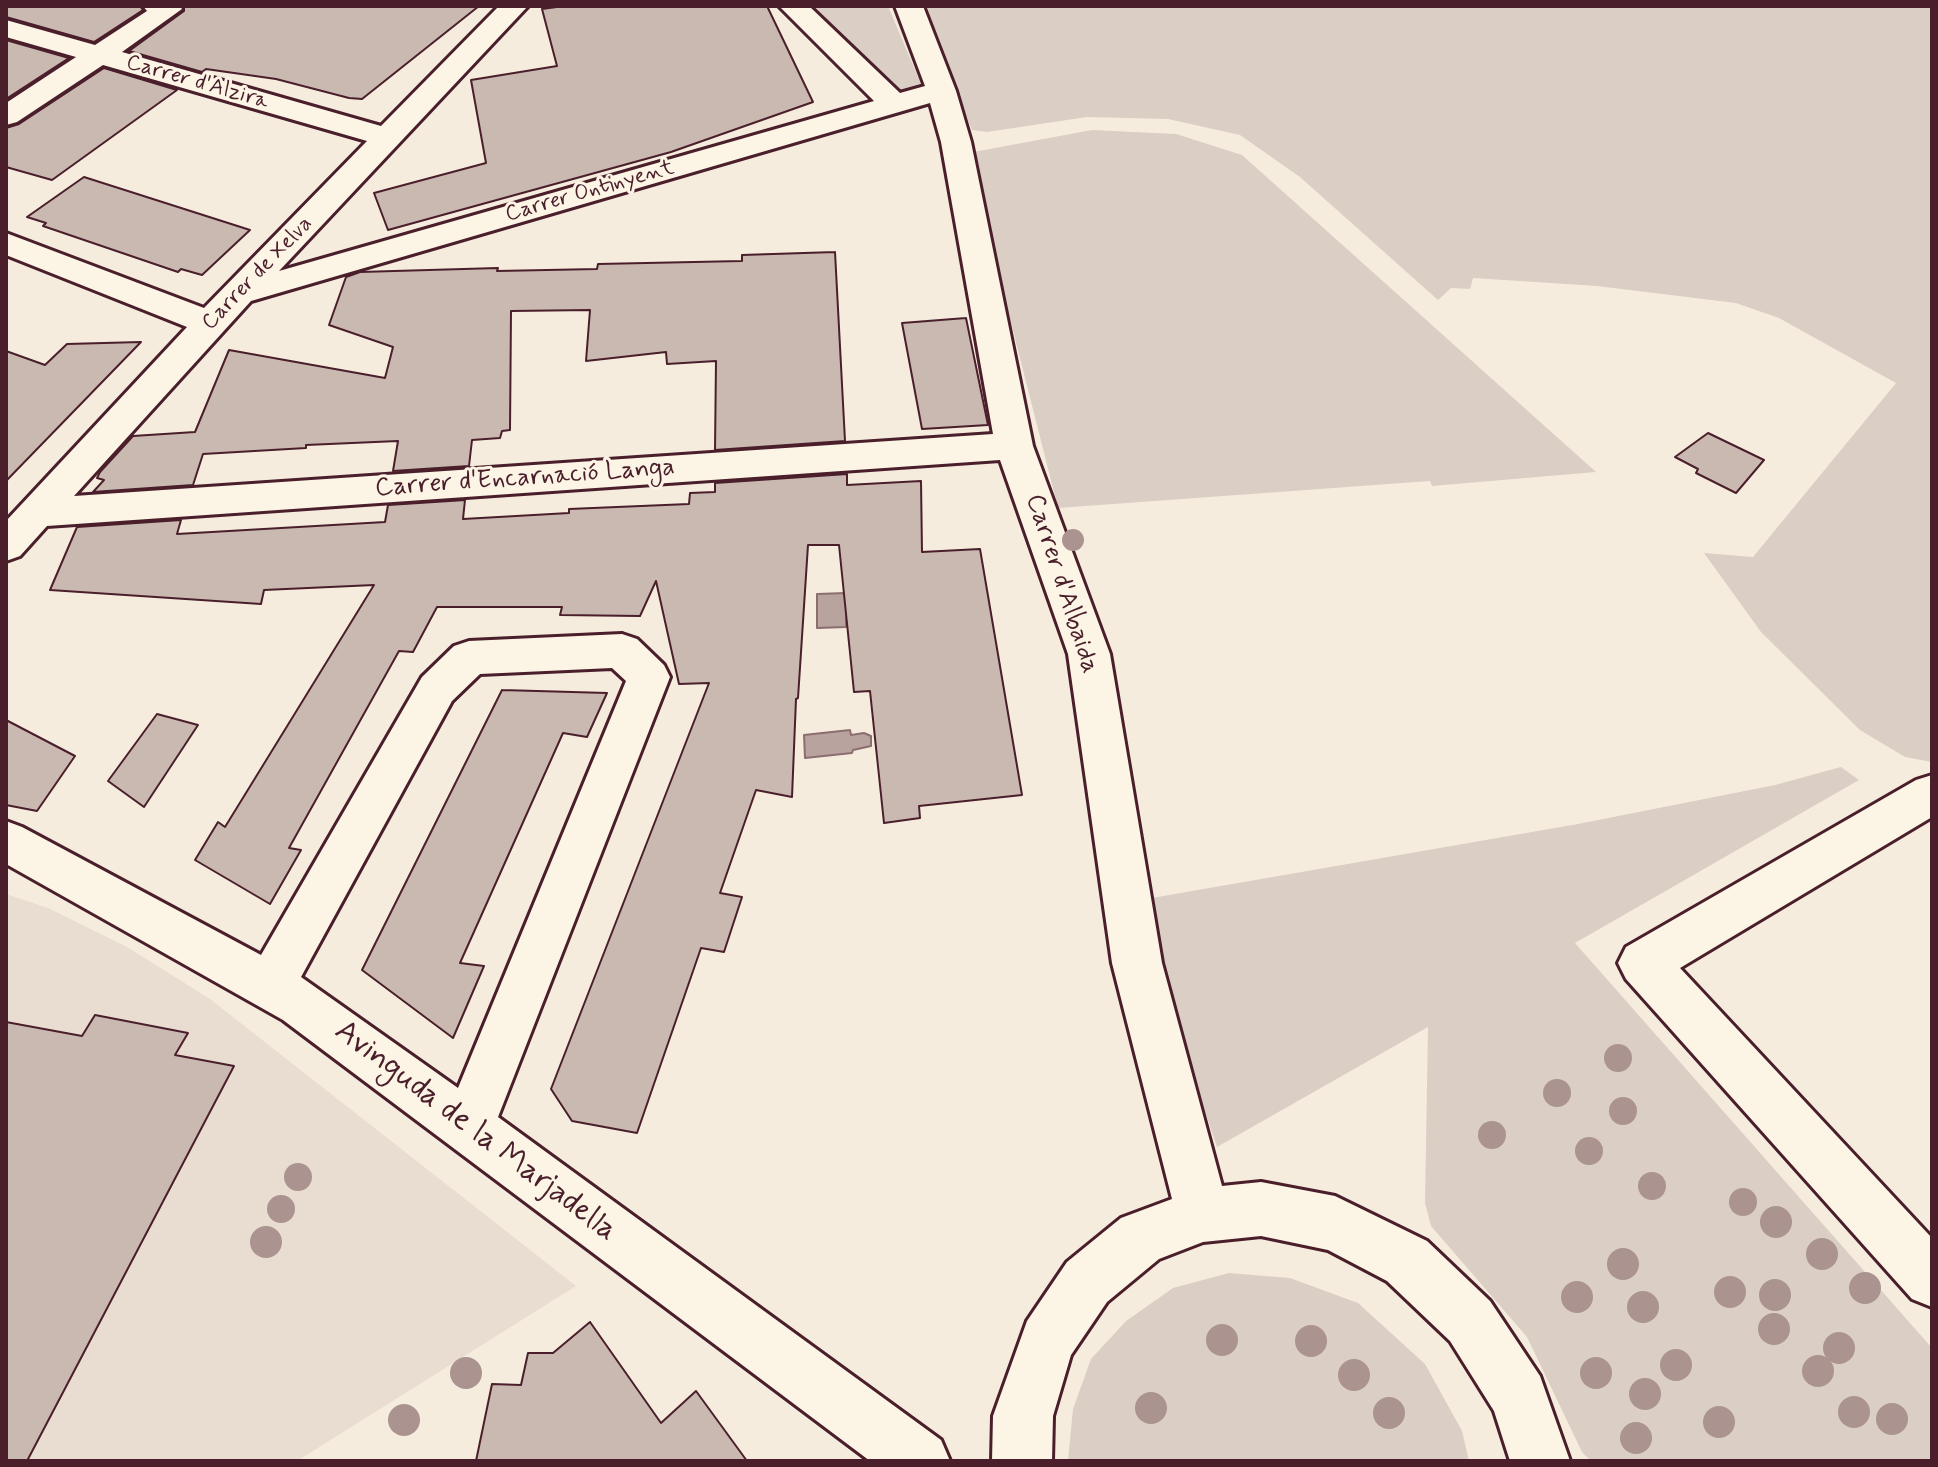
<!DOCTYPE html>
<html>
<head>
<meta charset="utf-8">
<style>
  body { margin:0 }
  #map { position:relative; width:1938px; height:1467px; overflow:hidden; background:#f5ecde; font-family:Mynerve,sans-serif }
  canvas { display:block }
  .frame { position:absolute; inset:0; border:8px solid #4a1f2b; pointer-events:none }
</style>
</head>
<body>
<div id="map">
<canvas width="1938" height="1467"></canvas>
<div class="frame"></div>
</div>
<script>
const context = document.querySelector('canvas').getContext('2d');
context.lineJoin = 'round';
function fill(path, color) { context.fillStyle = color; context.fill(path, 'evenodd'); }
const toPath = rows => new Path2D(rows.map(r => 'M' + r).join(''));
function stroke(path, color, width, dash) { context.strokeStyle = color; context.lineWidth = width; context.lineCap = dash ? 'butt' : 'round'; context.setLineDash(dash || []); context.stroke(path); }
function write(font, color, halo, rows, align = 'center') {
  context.font = font + ' Mynerve,sans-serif'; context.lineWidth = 6; context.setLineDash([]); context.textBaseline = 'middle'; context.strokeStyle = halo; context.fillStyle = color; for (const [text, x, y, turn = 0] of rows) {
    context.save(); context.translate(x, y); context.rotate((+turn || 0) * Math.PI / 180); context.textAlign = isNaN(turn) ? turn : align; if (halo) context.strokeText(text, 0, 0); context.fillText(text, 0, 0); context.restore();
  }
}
fill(toPath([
  [6,894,48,908,127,947,210,999,576,1286,297,1461,6,1461]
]), '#e8ddd0');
fill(toPath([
  [811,6,888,6,924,91,901,97],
  [921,6,1932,6,1932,762,1905,757,1860,730,1761,632,1704,553,1753,557,1896,383,1779,318,1736,303,1597,286,1473,278,1470,289,1451,288,1438,300,1300,177,1240,135,1168,119,1087,117,987,132,972,130],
  [1092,130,1176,134,1242,155,1596,472,1432,486,1430,481,1058,508,968,153],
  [1841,767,1859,780,1575,943,1932,1348,1932,1461,1591,1461,1582,1452,1527,1337,1431,1226,1425,1203,1428,1027,1217,1147,1170,1007,1146,899,1578,824,1775,785],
  [1229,1273,1290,1278,1358,1303,1425,1364,1462,1431,1469,1461,1068,1461,1073,1409,1091,1359,1126,1321,1173,1288]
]), '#dbcec4');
const water = toPath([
  [846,593,846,627,817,628,817,594,846,593],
  [850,730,851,735,864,733,871,736,871,746,853,750,852,753,805,758,804,735,850,730]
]);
fill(water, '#b8a39e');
stroke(water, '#8c6e70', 2);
const building = toPath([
  [6,6,140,6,143,10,94,42,6,17,6,6],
  [184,6,479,6,362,99,349,98,276,79,206,69,202,72,129,51,184,11,184,6],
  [564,6,767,6,813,102,671,152,388,230,374,193,486,163,471,80,557,66,542,9,564,6],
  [6,40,69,58,6,99,6,40],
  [104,68,177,90,52,180,6,167,6,128,19,124,104,68],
  [84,177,250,230,202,275,181,269,178,272,43,226,46,223,27,217,84,177],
  [835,252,845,441,715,450,716,361,667,364,666,352,586,361,590,310,511,311,510,430,502,431,500,438,472,440,469,466,393,471,398,441,306,445,306,448,203,454,193,485,93,492,104,480,97,478,100,472,133,436,195,432,229,350,385,378,393,347,329,325,346,277,360,272,498,268,497,271,597,269,598,264,742,261,742,255,835,252],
  [966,318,988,425,922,429,902,323,966,318],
  [141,342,6,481,6,351,45,365,67,344,141,342],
  [1708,433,1764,460,1736,493,1696,473,1698,469,1675,457,1708,433],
  [847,474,847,485,921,481,922,552,980,549,1022,795,919,806,920,818,884,823,870,691,854,692,839,545,808,545,798,698,796,699,792,797,756,790,720,893,742,897,724,952,701,948,637,1133,572,1121,551,1089,709,683,679,684,656,581,640,616,560,615,562,607,437,607,413,652,399,651,289,848,301,850,270,904,195,860,218,822,225,827,374,585,264,590,261,604,50,590,77,527,181,520,177,534,385,522,388,505,465,500,463,519,569,513,569,509,689,504,690,493,715,492,715,483,847,474],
  [502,690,607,693,587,737,563,733,460,963,484,966,453,1038,362,970,502,690],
  [157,714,198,725,144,807,108,781,157,714],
  [6,720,75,756,37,811,6,805,6,720],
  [95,1015,188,1033,175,1055,234,1066,27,1461,6,1461,6,1022,82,1036,95,1015],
  [590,1322,661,1423,696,1391,747,1461,476,1461,492,1384,521,1385,528,1353,553,1353,590,1322]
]);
fill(building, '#cab9b1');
stroke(building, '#4a1f2b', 2);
const minor = toPath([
  [143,6,180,6,182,9,122,52,381,126,499,6,528,6,279,271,874,101,779,6,809,6,900,93,925,86,895,6,923,6,956,91,971,142,1033,446,1110,654,1162,963,1222,1186,1261,1182,1335,1196,1427,1241,1490,1301,1540,1376,1570,1461,1510,1461,1494,1411,1450,1341,1387,1281,1328,1250,1261,1236,1203,1242,1159,1259,1107,1302,1071,1355,1053,1416,1052,1461,992,1461,993,1416,1027,1321,1067,1262,1121,1218,1172,1199,1112,963,1068,654,1000,460,47,526,20,556,6,561,6,521,187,327,6,255,6,233,204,308,367,141,103,65,17,122,6,125,6,103,76,57,6,37,6,20,95,45,147,11,143,6],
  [930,103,941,142,993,434,74,496,251,301,930,103],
  [622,634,637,639,664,665,670,677,498,1117,941,1440,950,1461,870,1461,283,1020,6,864,6,821,22,827,261,955,422,677,454,646,469,641,622,634],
  [612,668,626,681,458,1088,301,977,452,701,480,674,612,668],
  [1932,775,1932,817,1680,968,1932,1238,1932,1307,1912,1299,1626,979,1618,963,1626,947,1916,780,1932,775]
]);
stroke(minor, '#4a1f2b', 6);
fill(minor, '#fcf5e5');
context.fillStyle = '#ab9390';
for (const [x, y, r] of [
  [1073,540,11],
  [1618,1058,14],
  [1557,1093,14],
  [1623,1111,14],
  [1492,1135,14],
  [1589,1151,14],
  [298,1177,14],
  [1652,1186,14],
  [1743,1202,14],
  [281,1209,14],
  [1776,1222,16],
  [266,1242,16],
  [1822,1254,16],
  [1623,1264,16],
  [1865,1288,16],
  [1730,1292,16],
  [1775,1295,16],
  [1577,1297,16],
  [1643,1307,16],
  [1774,1329,16],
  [1222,1340,16],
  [1311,1341,16],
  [1839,1348,16],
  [1676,1365,16],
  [1818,1371,16],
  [466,1373,16],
  [1596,1373,16],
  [1354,1375,16],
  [1645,1394,16],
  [1151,1408,16],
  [1854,1412,16],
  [1389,1413,16],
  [1892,1419,16],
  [404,1420,16],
  [1719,1422,16],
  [1636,1438,16]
]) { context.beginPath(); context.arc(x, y, r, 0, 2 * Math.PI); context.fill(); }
write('22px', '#4a1f2b', '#fcf5e5', [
  ["Carrer d'Alzira",197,83,16],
  ["Carrer Ontinyent",590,192,-16],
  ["Carrer de Xelva",258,274,-46]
]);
write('26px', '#4a1f2b', '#fcf5e5', [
  ["Carrer d'Encarnació Langa",525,479,-4],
  ["Carrer d'Albaida",1061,584,72]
]);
write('32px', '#4a1f2b', '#fcf5e5', [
  ["Avinguda de la Marjadella",475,1132,37]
]);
</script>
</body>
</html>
